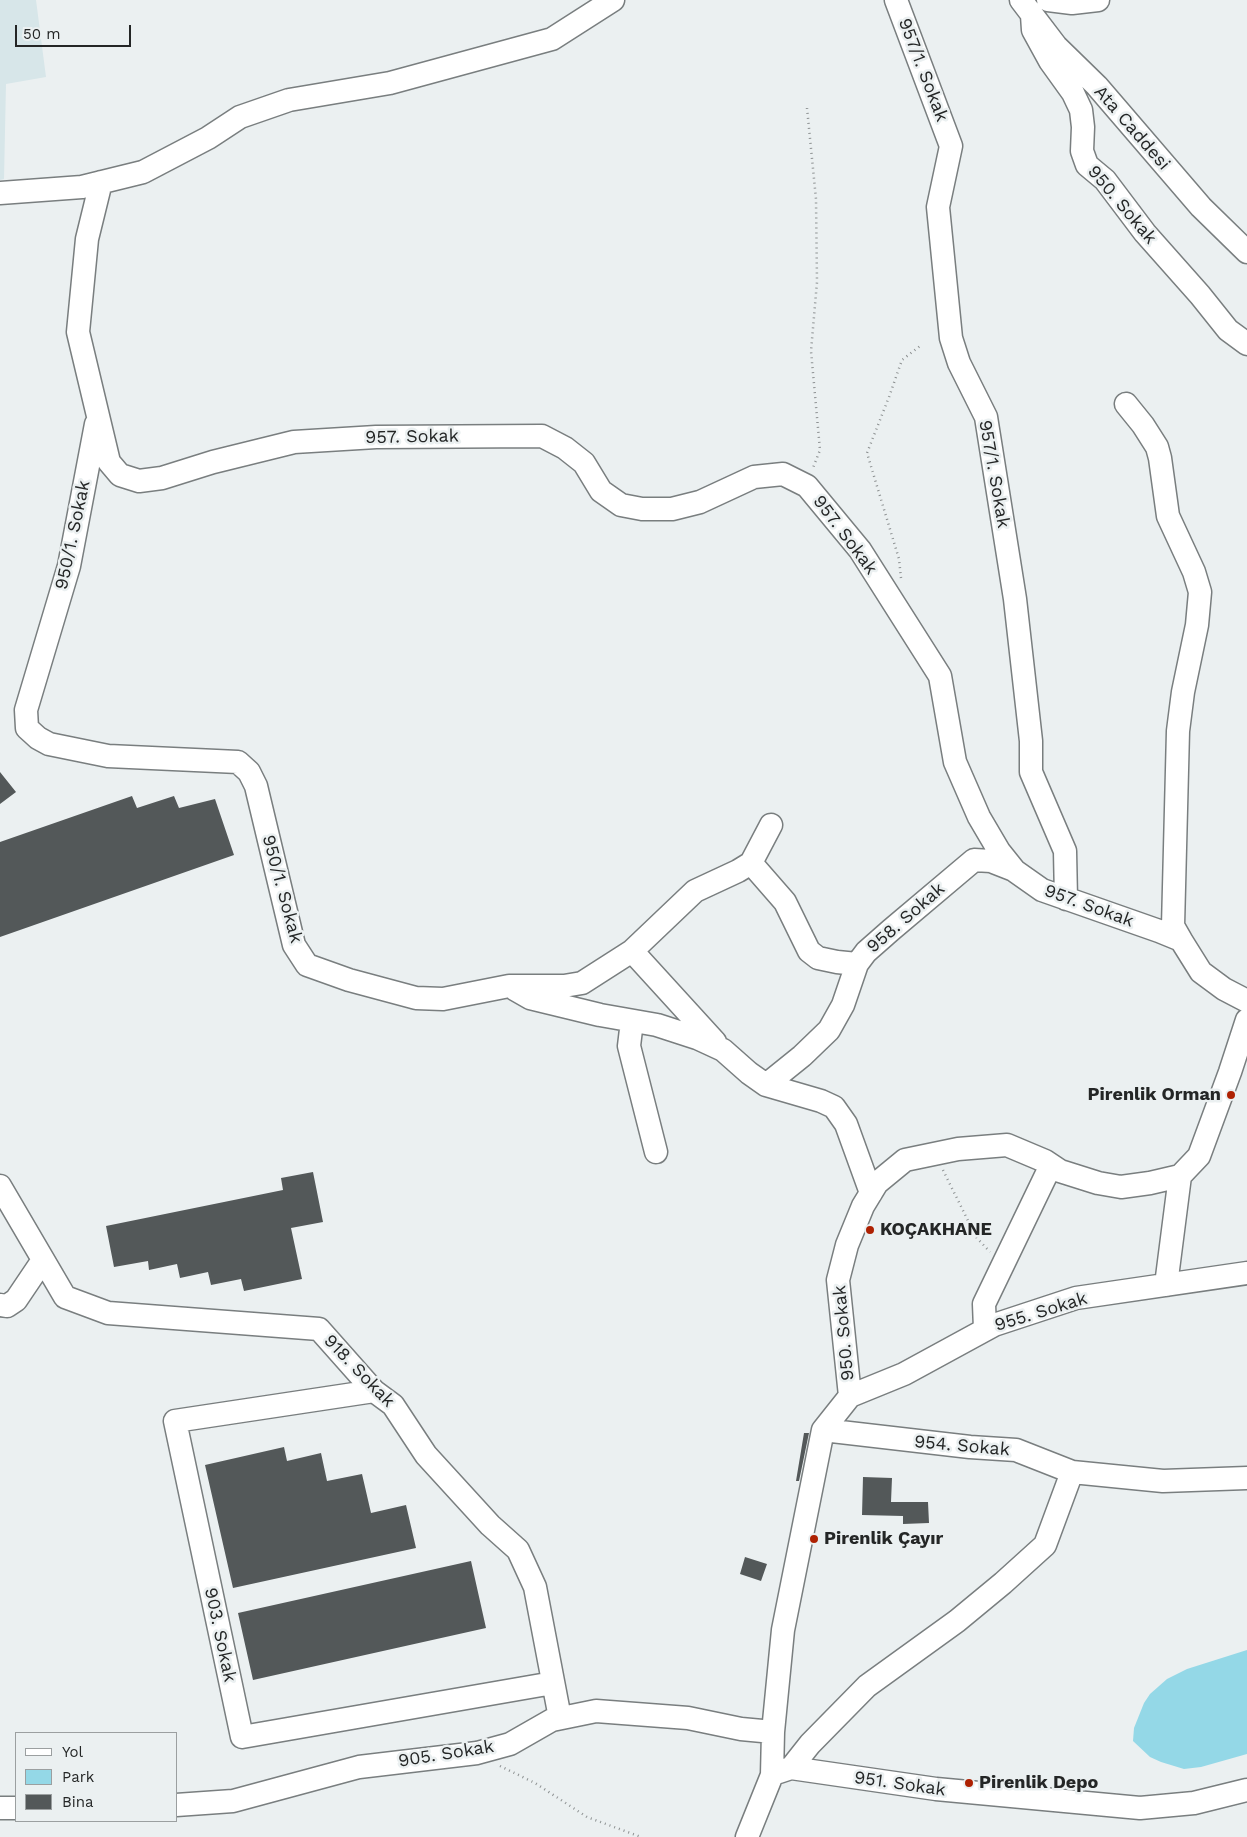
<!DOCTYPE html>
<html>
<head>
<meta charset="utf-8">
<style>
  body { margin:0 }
  #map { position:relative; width:1247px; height:1837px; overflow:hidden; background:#ebf0f1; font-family:"Work Sans",sans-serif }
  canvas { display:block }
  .legend { position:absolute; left:15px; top:1732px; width:162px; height:90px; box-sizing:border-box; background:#ebf0f1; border:1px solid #9b9fa0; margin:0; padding:6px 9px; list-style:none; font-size:15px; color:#242626 }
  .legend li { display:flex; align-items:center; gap:10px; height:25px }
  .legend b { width:25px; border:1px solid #9b9fa0 }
  .scale { position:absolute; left:15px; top:25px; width:116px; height:22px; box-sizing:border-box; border:2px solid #242626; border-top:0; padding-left:6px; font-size:15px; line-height:18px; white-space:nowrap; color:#242626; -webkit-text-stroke:4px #ebf0f1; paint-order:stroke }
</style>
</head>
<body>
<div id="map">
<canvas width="1247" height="1837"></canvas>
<ul class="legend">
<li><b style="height:6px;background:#fff"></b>Yol</li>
<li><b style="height:14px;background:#94d8e7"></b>Park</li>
<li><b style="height:14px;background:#535859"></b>Bina</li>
</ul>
<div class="scale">50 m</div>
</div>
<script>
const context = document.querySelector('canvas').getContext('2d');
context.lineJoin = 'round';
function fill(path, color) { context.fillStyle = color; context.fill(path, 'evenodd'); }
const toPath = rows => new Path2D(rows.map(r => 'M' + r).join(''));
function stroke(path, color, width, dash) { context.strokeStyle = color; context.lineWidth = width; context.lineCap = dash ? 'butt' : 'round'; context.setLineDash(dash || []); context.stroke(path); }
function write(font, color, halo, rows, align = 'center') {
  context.font = font + ' "Work Sans",sans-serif'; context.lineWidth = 5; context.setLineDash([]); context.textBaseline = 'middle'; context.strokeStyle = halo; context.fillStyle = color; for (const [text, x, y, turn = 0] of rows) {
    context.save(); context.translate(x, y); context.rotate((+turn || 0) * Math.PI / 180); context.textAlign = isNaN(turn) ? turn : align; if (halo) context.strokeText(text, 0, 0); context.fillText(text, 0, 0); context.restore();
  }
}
fill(toPath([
  [0,0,36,0,46,77,6,84,4,179,0,180]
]), '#d7e6e9');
fill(toPath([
  [1247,1650,1247,1754,1201,1767,1184,1769,1161,1762,1150,1757,1133,1741,1134,1728,1144,1703,1150,1694,1167,1679,1187,1669]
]), '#94d8e7');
fill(toPath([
  [0,772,16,792,0,804],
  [132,796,137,808,174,796,179,808,215,799,234,855,0,937,0,842],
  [313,1172,323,1222,291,1228,302,1279,244,1291,241,1279,211,1285,208,1272,180,1278,177,1264,149,1270,148,1261,114,1267,106,1226,283,1190,281,1178],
  [804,1433,809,1433,799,1481,796,1481],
  [284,1447,287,1461,321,1453,327,1481,362,1474,371,1513,406,1505,416,1548,233,1588,205,1465],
  [863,1477,892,1478,891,1502,928,1502,929,1523,903,1524,903,1516,862,1515],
  [745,1557,767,1564,761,1581,740,1574],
  [471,1561,486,1628,253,1680,238,1613]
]), '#535859');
const minor = toPath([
  [896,0,951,146,938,207,951,338,959,363,986,417,1015,599,1031,741,1031,772,1065,851,1066,899],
  [1021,0,1056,46,1097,86,1201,207,1247,252],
  [1048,0,1072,3,1098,0],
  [1032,15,1033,30,1050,61,1073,93,1081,110,1083,127,1082,151,1087,165,1105,180,1145,233,1200,295,1228,330,1247,344],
  [101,182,87,239,78,332,109,462,120,475,139,481,162,478,213,462,294,442,376,437,542,436,565,448,584,463,601,491,621,505,642,509,672,509,700,502,754,477,783,474,807,486,860,550,940,676,955,762,979,817,999,851,1015,871,1042,890,1159,931,1181,940,1201,972,1224,989,1247,1001],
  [0,193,82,187,143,172,208,138,240,117,289,100,390,83,552,39,613,0],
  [1126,404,1143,425,1157,447,1160,458,1168,516,1194,572,1200,592,1197,625,1183,692,1178,731,1173,926,1181,940],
  [96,424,69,566,26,710,27,728,38,738,49,744,108,756,238,762,249,772,256,786,294,945,307,965,349,980,416,998,443,999,509,986,564,986,582,983,632,951,695,891,738,871,751,863,771,825],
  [751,863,785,902,809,951,818,958,837,962,857,964],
  [632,951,715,1042],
  [516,990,530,998,600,1015,657,1025,697,1038,723,1050,749,1073,766,1085,821,1101,834,1107,846,1124,871,1193],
  [632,1021,629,1046,656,1152],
  [766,1085,802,1056,829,1030,843,1005,857,964,866,952,891,930,974,860,991,861,1014,870],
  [0,1186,65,1297,108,1313,319,1329,374,1391,393,1405,426,1455,490,1525,518,1550,535,1587,560,1718],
  [1166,1285,1180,1176],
  [0,1305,7,1306,16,1300,43,1260],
  [985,1329,984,1304,1051,1165],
  [374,1391,175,1421,242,1737,553,1683],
  [850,1396,904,1374,994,1325,1076,1298,1247,1273],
  [823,1430,970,1447,1016,1450,1072,1472,1163,1481,1247,1478],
  [791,1768,936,1789,1140,1808,1194,1803,1247,1790],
  [779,1772,791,1768,810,1744,867,1686,957,1621,1003,1583,1045,1545,1072,1472],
  [176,1805,233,1801,359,1767,477,1753,510,1744,552,1720,596,1711,688,1718,741,1729,773,1732],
  [0,1808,16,1808],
  [747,1837,772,1775,773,1732,783,1630,823,1430,850,1396,838,1280,847,1245,863,1206,877,1183,905,1160,958,1149,1007,1145,1045,1161,1060,1171,1098,1183,1121,1187,1150,1183,1180,1176,1199,1156,1230,1072,1247,1020]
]);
stroke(minor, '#797e7f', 25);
stroke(toPath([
  [807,108,816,199,817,282,811,351,820,450,813,468],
  [901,578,899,559,867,453,889,397,902,360,920,346],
  [943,1170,976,1237,990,1252],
  [500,1766,535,1783,587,1817,641,1837]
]), '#8d9192', 2.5, [1, 4]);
stroke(minor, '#fff', 22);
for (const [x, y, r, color] of [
  [1231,1095,5,"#ae2102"],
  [870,1230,5,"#ae2102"],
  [814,1539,5,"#ae2102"],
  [969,1783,5,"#ae2102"]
]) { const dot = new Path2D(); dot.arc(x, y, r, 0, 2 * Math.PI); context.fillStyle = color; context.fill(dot); stroke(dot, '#ebf0f1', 2); }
write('18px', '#242626', '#ebf0f1', [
  ["957/1. Sokak",923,70,69],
  ["Ata Caddesi",1132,128,49],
  ["950. Sokak",1122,205,50],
  ["957. Sokak",412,437,-1],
  ["957/1. Sokak",994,474,80],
  ["950/1. Sokak",73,535,-78],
  ["957. Sokak",845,535,53],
  ["950/1. Sokak",282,889,75],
  ["957. Sokak",1089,906,20],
  ["958. Sokak",906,918,-41],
  ["955. Sokak",1041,1312,-17],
  ["950. Sokak",844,1333,-95],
  ["918. Sokak",359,1371,46],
  ["954. Sokak",962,1446,5],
  ["903. Sokak",220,1635,78],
  ["905. Sokak",446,1754,-9],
  ["951. Sokak",900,1784,8]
]);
write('bold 18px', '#242626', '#ebf0f1', [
  ["Pirenlik Orman",1221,1095,"right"],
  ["KOÇAKHANE",880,1230],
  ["Pirenlik Çayır",824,1539],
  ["Pirenlik Depo",979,1783]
], 'left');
</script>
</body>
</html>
